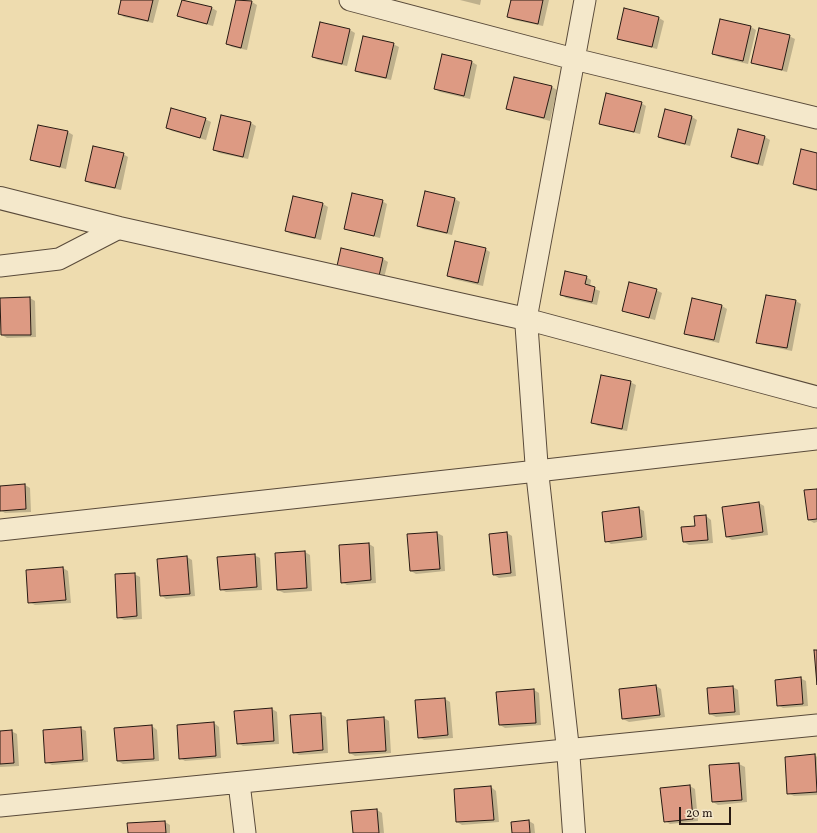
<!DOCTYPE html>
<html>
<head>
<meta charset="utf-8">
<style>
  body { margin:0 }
  #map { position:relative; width:817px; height:833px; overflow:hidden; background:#eedcaf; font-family:Vollkorn,serif }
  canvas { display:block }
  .scale { position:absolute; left:679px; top:807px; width:52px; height:18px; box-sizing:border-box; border:2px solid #271a13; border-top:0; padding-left:5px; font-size:12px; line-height:14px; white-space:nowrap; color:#271a13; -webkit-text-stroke:3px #f4e8cb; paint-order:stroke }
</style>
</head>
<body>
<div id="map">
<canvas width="817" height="833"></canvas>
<div class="scale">20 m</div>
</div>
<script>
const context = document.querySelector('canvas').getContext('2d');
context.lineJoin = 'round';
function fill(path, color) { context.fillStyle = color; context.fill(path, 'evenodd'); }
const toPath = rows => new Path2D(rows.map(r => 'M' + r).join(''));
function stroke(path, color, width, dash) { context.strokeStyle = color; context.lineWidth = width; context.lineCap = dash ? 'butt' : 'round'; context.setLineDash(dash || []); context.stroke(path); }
fill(toPath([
  [122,0,159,0,153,23,124,17,119,13],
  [237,0,252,2,257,5,247,50,232,47,227,44],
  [460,0,481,0,480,5],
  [512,0,549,0,543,26,514,20,508,17],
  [212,8,217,11,213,26,184,19,179,16],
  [625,10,659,18,664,21,657,49,623,41,618,38],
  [751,27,756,30,748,64,719,57,713,54],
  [350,30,355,33,347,66,318,60,313,57],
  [789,36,795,39,787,72,757,65,752,62],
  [393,44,399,47,391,80,362,74,356,71],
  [443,55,472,62,477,65,470,99,440,92,435,89],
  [515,78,552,87,557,90,550,121,513,111,507,108],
  [641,103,646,106,640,134,605,126,600,123],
  [666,110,692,117,697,120,690,146,664,140,659,137],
  [222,116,251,123,256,126,248,159,219,153,214,150],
  [205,119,211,122,206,140,172,131,167,128],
  [39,126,68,132,73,135,66,169,36,162,31,159],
  [765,137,770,140,763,166,737,160,732,157],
  [123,154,128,157,121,190,91,184,86,181],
  [817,154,817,191,799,187,794,184],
  [294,197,323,204,328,207,321,240,291,234,286,231],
  [455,199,460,202,452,235,423,229,418,226],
  [382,201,387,204,380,238,350,231,345,228],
  [342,249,383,259,388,262,384,278],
  [485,249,490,252,483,286,453,279,448,276],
  [586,277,591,280,590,287,600,291,597,305,566,298,561,294],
  [656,290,662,293,655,320,629,313,623,310],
  [30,298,35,301,36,337,7,338,2,335],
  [693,299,722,306,727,309,719,343,690,336,685,333],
  [796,301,801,304,792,351,763,345,758,342],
  [630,382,636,385,627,431,598,426,593,423],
  [25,485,30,488,31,512,5,513,0,510,0,487],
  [817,490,817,522,814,523,809,520],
  [759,503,764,506,768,535,732,540,727,537],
  [638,508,644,511,647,540,611,544,606,541],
  [706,516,711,520,713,543,689,545,684,542],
  [437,533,443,536,445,571,416,574,411,571,408,535],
  [507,533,512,536,516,576,499,578,494,575],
  [369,544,374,547,376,583,347,585,342,582],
  [305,552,310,555,312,591,284,593,278,590],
  [254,555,260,558,262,590,226,592,221,589],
  [187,557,192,560,195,596,166,599,161,595],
  [63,568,68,571,71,603,35,605,29,602],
  [134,574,140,577,142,619,124,620,118,617],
  [800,678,806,681,808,706,783,708,778,705],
  [656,686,661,689,665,717,629,722,623,719],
  [733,687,738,690,740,715,716,717,710,714],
  [534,690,539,693,541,725,505,728,500,725],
  [445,699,450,702,453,738,424,740,419,737,416,701],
  [272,709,277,712,279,744,243,746,238,743],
  [320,714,326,717,328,753,299,755,294,752],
  [384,718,389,721,391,753,355,756,350,753],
  [214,723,219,727,221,758,185,761,180,758],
  [152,726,157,730,159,761,123,764,118,761],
  [80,728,86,731,88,762,52,765,46,762],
  [11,731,17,734,19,766,0,767,0,732],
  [815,755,817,757,817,795,794,796,788,793],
  [739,764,745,767,747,802,718,805,713,802,710,766],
  [690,786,695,789,698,821,670,824,665,821],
  [491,787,496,791,499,822,462,825,457,822],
  [377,810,382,813,384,833,354,833],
  [529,821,534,824,535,833,513,833],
  [165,822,170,825,170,833,129,833]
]), '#0003');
const building = toPath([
  [121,0,153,0,148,21,118,14,121,0],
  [182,0,212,7,207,24,177,16,182,0],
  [236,0,252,1,241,48,226,44,236,0],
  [511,0,543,0,538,24,507,17,511,0],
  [624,8,659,17,652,47,617,39,624,8],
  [720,19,751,26,743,61,712,54,720,19],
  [320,22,350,29,342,64,312,57,320,22],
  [759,28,790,35,782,70,751,63,759,28],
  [363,36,394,43,386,78,355,71,363,36],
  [442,54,472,61,464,96,434,89,442,54],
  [514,77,552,86,544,118,506,109,514,77],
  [606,93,642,102,634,132,599,124,606,93],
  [171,108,206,118,200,138,166,128,171,108],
  [665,109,692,116,685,144,658,137,665,109],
  [221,115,251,122,243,157,213,150,221,115],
  [38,125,68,131,60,167,30,160,38,125],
  [738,129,765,136,758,164,731,157,738,129],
  [93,146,124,153,115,188,85,181,93,146],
  [801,149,817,153,817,190,793,184,801,149],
  [425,191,455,198,447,233,417,226,425,191],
  [352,193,383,200,374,236,344,229,352,193],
  [293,196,323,203,315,238,285,231,293,196],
  [455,241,486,248,478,283,447,276,455,241],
  [341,248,383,258,379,276,337,266,341,248],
  [565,271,587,276,585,284,595,287,592,302,560,295,565,271],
  [629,282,657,289,649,318,622,311,629,282],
  [766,295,796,300,787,348,756,343,766,295],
  [30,297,31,335,1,335,0,298,30,297],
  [692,298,722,305,714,340,684,334,692,298],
  [601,375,631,381,622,429,591,423,601,375],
  [25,484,26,509,0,511,0,486,25,484],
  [817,489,817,519,808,520,804,490,817,489],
  [759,502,763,532,726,537,722,507,759,502],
  [639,507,642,537,605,542,602,512,639,507],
  [706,515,708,540,683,542,681,527,695,526,694,516,706,515],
  [437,532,440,569,410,571,407,534,437,532],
  [507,532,511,573,493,575,489,534,507,532],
  [369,543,371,580,341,583,339,545,369,543],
  [305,551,307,588,277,590,275,553,305,551],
  [255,554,257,587,220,590,217,557,255,554],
  [187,556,190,594,160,596,157,559,187,556],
  [63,567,66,600,28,603,26,570,63,567],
  [135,573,137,616,117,618,115,574,135,573],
  [814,650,817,650,817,685,814,650],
  [801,677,803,704,777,706,775,680,801,677],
  [656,685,660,715,622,719,619,689,656,685],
  [733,686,735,712,709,714,707,688,733,686],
  [534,689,536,723,499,725,496,692,534,689],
  [445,698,448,735,418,738,415,700,445,698],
  [272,708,274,741,237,744,234,711,272,708],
  [321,713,323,750,293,753,290,715,321,713],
  [384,717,386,751,349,753,347,720,384,717],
  [214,722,216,756,179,759,177,725,214,722],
  [152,725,154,759,117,761,114,728,152,725],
  [81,727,83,760,45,763,43,730,81,727],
  [12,730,14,763,0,764,0,731,12,730],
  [815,754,817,792,787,794,785,757,815,754],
  [739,763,742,800,712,802,709,765,739,763],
  [690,785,693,819,664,822,660,788,690,785],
  [491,786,494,820,456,822,454,789,491,786],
  [377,809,379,833,353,833,351,811,377,809],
  [529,820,530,833,512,833,511,822,529,820],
  [165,821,166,833,128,833,127,823,165,821]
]);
fill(building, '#dd9a83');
stroke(building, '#271a13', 1);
const minor = toPath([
  [350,0,574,59,817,118],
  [585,0,526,319,817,397],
  [0,266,59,259,119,228],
  [0,530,537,471,817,439],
  [239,783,245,833],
  [0,806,817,725]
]);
const tertiary = toPath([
  [0,198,119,228,526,319,537,471,568,749,574,833]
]);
stroke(minor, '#594a3a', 23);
stroke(tertiary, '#594a3a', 24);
stroke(minor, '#f4e8cb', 21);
stroke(tertiary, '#f4e8cb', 22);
</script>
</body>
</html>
